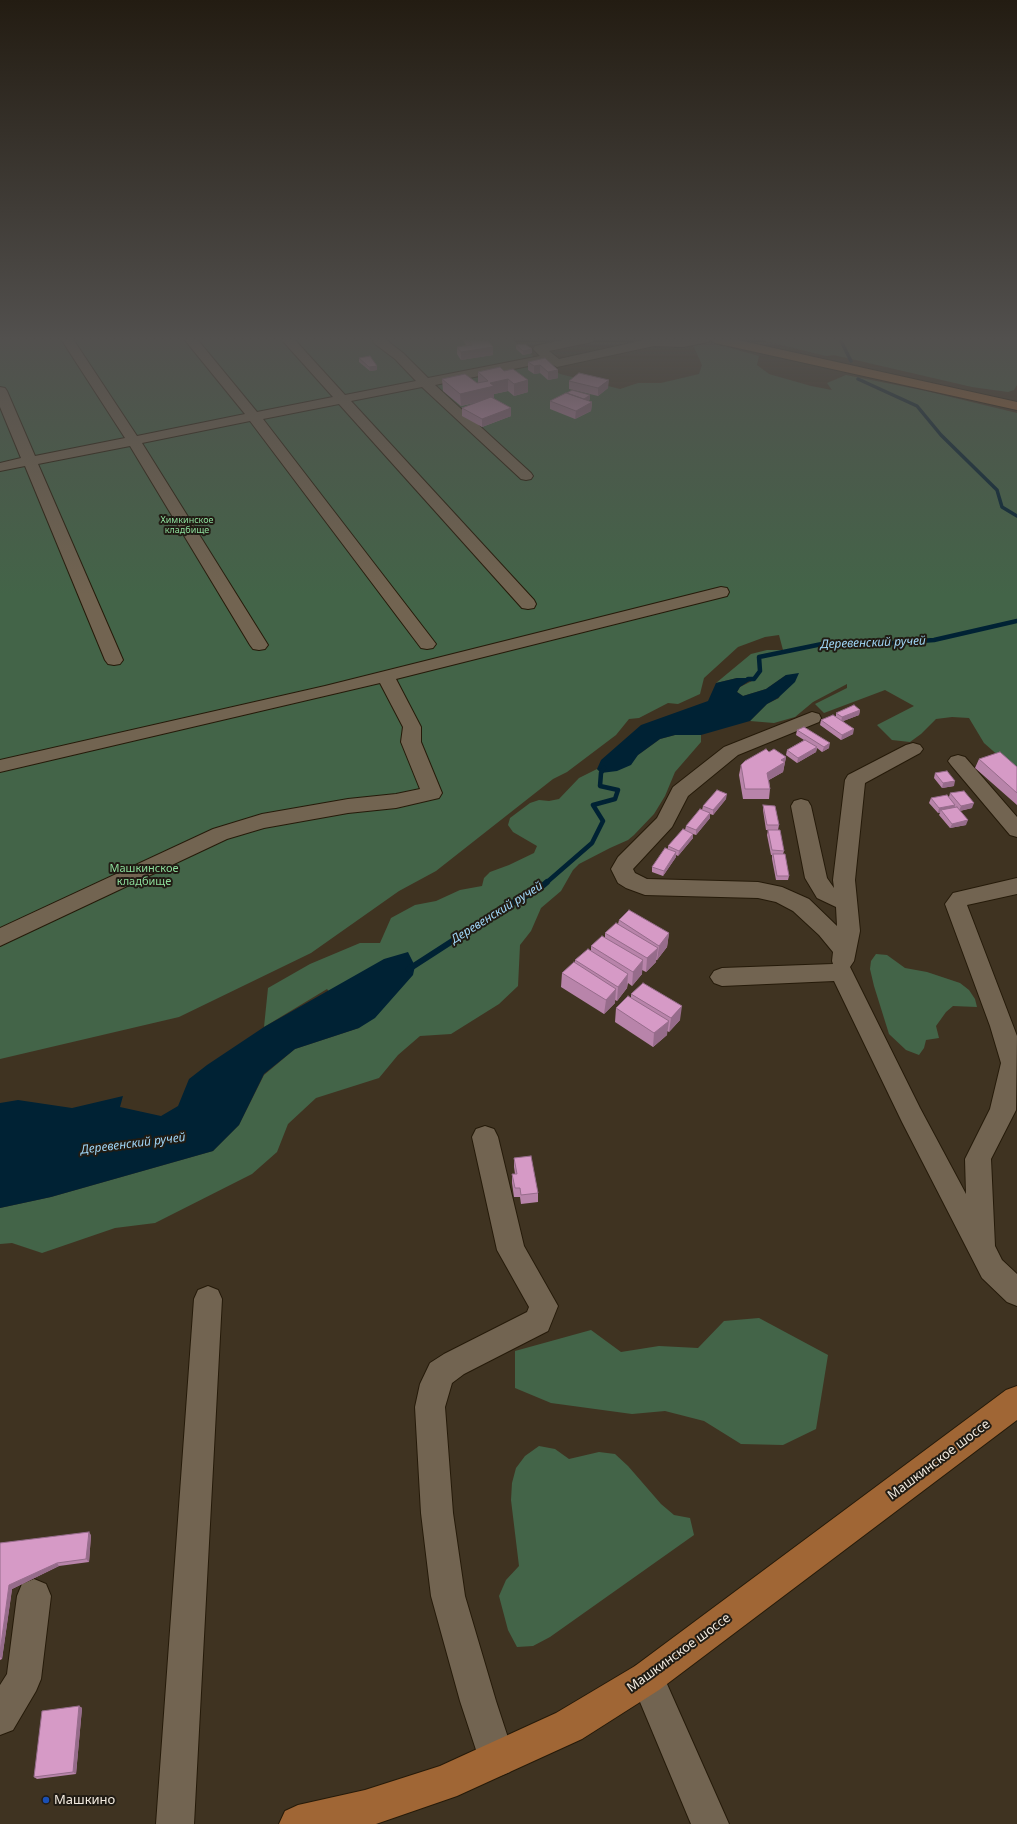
<!DOCTYPE html>
<html>
<head>
<meta charset="utf-8">
<style>
  body { margin:0 }
  canvas { display:block; background:#3f3321 }
</style>
</head>
<body>
<canvas width="1017" height="1824"></canvas>
<script>
const context = document.querySelector('canvas').getContext('2d');
context.lineJoin = 'round';
function fill(path, color) { context.fillStyle = color; context.fill(path, 'evenodd'); }
const toPath = rows => new Path2D(rows.map(r => 'M' + r).join(''));
function stroke(path, color, width, dash) { context.strokeStyle = color; context.lineWidth = width; context.lineCap = dash ? 'butt' : 'round'; context.setLineDash(dash || []); context.stroke(path); }
function write(font, color, halo, rows, align = 'center') {
  context.font = font + ' "Noto Sans",sans-serif'; context.lineWidth = 4; context.setLineDash([]); context.textBaseline = 'middle'; context.strokeStyle = halo; context.fillStyle = color; for (const [text, x, y, turn = 0] of rows) {
    context.save(); context.translate(x, y); context.rotate((+turn || 0) * Math.PI / 180); context.textAlign = isNaN(turn) ? turn : align; if (halo) context.strokeText(text, 0, 0); context.fillText(text, 0, 0); context.restore();
  }
}
fill(toPath([
  [0,339,512,339,538,360,560,374,620,389,638,383,661,383,699,374,702,365,693,345,719,345,759,356,757,365,769,374,811,386,832,390,827,383,846,375,926,391,1017,413,1017,772,984,743,969,718,952,717,936,719,921,734,910,742,892,740,877,725,914,706,885,690,824,713,815,704,847,688,847,684,813,702,795,717,774,723,750,721,767,704,779,698,786,675,766,689,743,696,737,692,740,687,752,681,737,678,716,683,751,654,767,650,783,650,779,635,765,637,738,647,704,678,700,694,678,704,668,703,639,718,629,719,616,735,567,772,553,779,436,871,399,891,311,953,179,1017,0,1059],
  [757,339,1017,339,1017,385,1014,390,1008,392,972,387,834,355,826,356],
  [675,735,701,735,701,742,675,772,665,796,654,814,634,835,628,840,610,848,579,864,573,870,561,891,541,908,531,931,520,945,518,986,499,1004,451,1034,420,1036,398,1055,379,1078,316,1098,288,1124,277,1152,252,1174,155,1223,115,1228,42,1253,12,1243,0,1244,0,1208,51,1197,213,1151,239,1125,264,1075,295,1049,359,1028,327,989,264,1027,268,988,310,964,360,943,380,943,391,918,415,905,436,901,460,890,482,886,484,878,490,872,509,865,534,853,537,846,513,832,508,825,510,818,530,803,539,800,549,801,559,799,579,778,597,769,601,773,638,755,660,739],
  [876,954,887,955,905,968,927,972,960,983,969,990,975,999,977,1007,953,1006,946,1012,936,1026,939,1038,926,1040,924,1048,919,1055,906,1050,889,1034,874,986,870,969,871,961],
  [759,1318,828,1355,816,1429,783,1445,741,1444,704,1421,665,1411,632,1414,551,1403,515,1388,515,1351,591,1330,621,1352,659,1346,698,1348,724,1321],
  [539,1446,555,1449,569,1459,599,1452,615,1454,628,1466,661,1504,674,1515,690,1518,694,1535,550,1637,533,1646,517,1647,508,1630,499,1596,506,1580,519,1566,511,1500,512,1483,516,1468,525,1456]
]), '#436448');
fill(toPath([
  [799,673,795,682,778,698,767,704,750,721,701,735,675,735,660,739,638,755,631,765,617,771,601,773,597,769,601,760,641,725,708,701,716,683,737,678,754,678,740,687,737,692,743,696,766,689,786,675],
  [408,952,415,966,413,975,375,1018,359,1028,295,1049,264,1074,239,1125,213,1151,51,1197,0,1208,0,1103,18,1100,72,1108,123,1096,120,1107,161,1116,178,1106,189,1079,207,1065,264,1027,384,959]
]), '#002234');
stroke(toPath([
  [840,339,851,361],
  [858,379,917,406,941,435,997,490,1002,507,1017,516]
]), '#002234', 3.5);
stroke(toPath([
  [748,679,754,679,760,671,759,657,822,644,853,646,934,640,1017,621],
  [546,883,592,843,603,821,593,805,615,799,618,790,600,786,601,773,604,768]
]), '#002234', 4.5);
stroke(toPath([
  [409,969,505,907,539,889,547,882]
]), '#002234', 6);
const minor = toPath([
  [61,339,73,339,137,436,245,414,184,339,197,339,257,412,333,397,281,339,294,339,345,395,416,381,395,359,375,344,373,341,374,339,385,339,403,353,428,378,540,356,533,349,535,346,568,339,594,339,592,342,549,351,559,359,649,339,710,339,708,342,683,347,654,346,557,367,548,362,435,385,531,473,533,476,531,479,526,480,521,479,422,387,351,401,534,600,536,604,534,608,528,609,522,608,339,404,263,419,433,640,436,644,433,648,427,649,421,648,250,421,142,443,268,645,265,649,259,650,253,649,250,645,130,446,38,464,123,660,120,664,114,665,108,664,105,660,25,466,0,471,0,463,21,458,0,407,0,387,5,388,7,391,35,456,125,438,61,339],
  [721,587,727,588,729,592,727,596,396,679,421,727,421,742,442,793,439,798,396,808,348,813,264,828,227,839,0,946,0,928,213,829,262,814,348,799,396,794,420,789,401,742,403,727,380,683,0,772,0,760,325,686,721,587],
  [812,712,819,714,821,718,819,722,738,755,688,796,672,827,633,869,635,873,647,879,758,882,782,887,809,899,837,926,836,907,817,898,805,878,791,806,794,801,801,799,808,801,811,806,827,878,834,888,833,880,845,780,848,775,906,745,913,743,920,745,923,749,920,753,865,783,855,880,860,931,854,961,850,967,920,1108,966,1194,965,1159,990,1109,1001,1063,990,1026,945,904,953,893,1017,878,1017,894,967,905,1017,1036,1016,1110,991,1159,995,1246,1002,1260,1017,1274,1017,1306,1007,1302,982,1278,902,1122,834,981,722,986,714,983,710,977,714,971,722,968,833,964,832,961,833,952,819,935,793,911,776,902,758,898,645,895,626,888,618,883,611,869,618,857,657,818,673,787,724,747,812,712],
  [958,755,965,757,1017,817,1017,837,1010,835,951,765,948,761,951,757,958,755],
  [485,1126,494,1129,498,1137,524,1246,558,1306,548,1331,464,1374,452,1383,445,1407,453,1513,465,1596,496,1701,515,1759,510,1772,497,1777,484,1772,479,1759,460,1701,431,1596,421,1513,415,1407,420,1384,430,1363,444,1354,527,1312,529,1307,497,1250,472,1137,476,1129,485,1126],
  [208,1286,218,1290,222,1299,194,1824,156,1824,194,1299,198,1290,208,1286],
  [34,1579,46,1584,51,1596,41,1679,36,1691,13,1730,0,1735,0,1685,7,1674,17,1596,22,1584,34,1579],
  [647,1661,659,1666,729,1824,691,1824,630,1678,635,1666,647,1661]
]);
const major = toPath([
  [709,339,733,339,1017,402,1017,410,715,343,709,339],
  [1017,1386,1017,1420,659,1690,582,1739,457,1796,376,1824,279,1824,285,1811,298,1805,365,1790,440,1766,556,1713,635,1666,1006,1390,1017,1386]
]);
stroke(minor, '#251a09', 2);
stroke(major, '#251a09', 2);
fill(minor, '#726451');
fill(major, '#a06635');
fill(toPath([
  [462,339,478,339,480,341,493,347,493,355,461,360,457,354,457,347,466,345],
  [516,345,532,349,532,353,523,355,516,349],
  [359,358,377,370,370,371,359,362],
  [545,358,558,378,548,380,540,373,534,374,528,370,528,362],
  [500,367,528,392,514,396,508,391,494,394,494,398,493,398,511,408,511,416,482,427,462,416,462,408,479,402,461,406,443,391,442,379,477,383,478,383,478,372],
  [569,381,608,388,598,396,569,389],
  [590,395,590,399,588,401,592,402,591,411,575,419,550,409,550,401],
  [860,710,859,715,843,721,853,734,841,740,820,725,821,720,836,716,836,713],
  [797,730,829,748,822,752,817,748,816,752,797,763,786,755,787,750,804,740,796,735],
  [769,752,786,757,783,772,769,780,770,789,769,799,743,799,739,775,741,765],
  [979,759,1017,767,1017,805,975,768],
  [935,773,954,786,942,788,934,778],
  [950,793,972,808,960,811,966,825,950,828,939,815,940,813,938,813,929,803,931,798,949,797],
  [726,799,713,815,710,814,710,818,696,835,693,834,693,838,678,856,676,855,676,857,663,876,652,872,652,867,668,849,668,846,685,830,686,826,702,810,703,806],
  [763,805,779,825,778,830,784,851,783,854,789,876,788,880,776,880,772,859,772,855,771,855,767,835,768,830,766,830,763,810],
  [619,920,669,933,667,947,657,960,656,960,656,962,646,972,642,970,642,974,632,986,628,983,627,988,617,1001,615,1000,615,1003,604,1014,561,987,562,973,575,963,575,960,591,951,591,946,605,938,605,933,618,924],
  [631,994,680,1020,669,1032,667,1031,667,1035,653,1047,615,1022,616,1008,631,998],
  [514,1158,538,1193,538,1202,521,1204,520,1197,514,1197,512,1183,512,1174,515,1174,514,1167],
  [91,1535,89,1562,59,1566,12,1589,2,1659,0,1660,0,1543],
  [79,1706,82,1708,76,1774,37,1779,34,1777]
]), '#b884aa');
fill(toPath([
  [493,347,493,355,461,360,461,352],
  [532,349,532,353,523,355,523,351],
  [540,365,540,373,534,374,534,366],
  [377,366,377,370,370,371,369,367],
  [558,370,558,378,548,380,548,372],
  [508,379,508,391,494,394,494,398,461,406,460,394,490,383],
  [528,380,528,392,514,396,514,384],
  [609,380,608,388,598,396,598,388],
  [590,395,590,399,582,405,582,400],
  [592,402,591,411,575,419,576,411],
  [511,408,511,416,482,427,482,419],
  [860,710,859,715,841,722,842,717],
  [854,729,853,734,841,740,842,735],
  [830,743,829,748,822,752,824,747],
  [817,747,816,752,797,763,798,758],
  [786,757,783,772,765,782,767,773,781,760],
  [955,781,954,786,942,788,943,783],
  [727,794,726,799,713,815,713,810],
  [974,803,972,808,959,811,961,806],
  [955,805,954,810,941,810,940,813,938,813,939,808],
  [710,813,710,818,696,835,696,830],
  [968,820,966,825,950,828,952,824],
  [693,834,693,838,678,856,679,851],
  [676,852,676,857,663,876,664,871],
  [669,933,667,947,657,960,659,946],
  [658,948,656,962,646,972,647,958],
  [643,960,642,974,632,986,633,972],
  [628,974,627,988,617,1001,618,987],
  [616,989,615,1003,604,1014,606,1000],
  [682,1006,680,1020,669,1032,671,1018],
  [669,1021,667,1035,653,1047,654,1033],
  [89,1532,91,1535,89,1562,86,1559],
  [57,1563,59,1566,12,1589,2,1659,0,1657,0,1652,9,1585],
  [79,1706,82,1708,76,1774,73,1772]
]), '#966c8b');
const building = toPath([
  [468,339,478,339,480,341,488,341,493,347,461,352,457,347,472,345,468,339],
  [525,344,532,349,523,351,516,345,525,344],
  [370,356,377,366,369,367,359,358,370,356],
  [545,358,558,370,548,372,540,365,534,366,528,362,545,358],
  [500,367,504,371,513,369,528,380,514,384,508,379,490,383,494,386,460,394,442,379,465,374,477,383,488,381,478,372,500,367],
  [579,373,609,380,598,388,569,381,579,373],
  [572,390,590,395,584,399,567,393,572,390],
  [566,393,592,402,576,411,550,401,566,393],
  [491,397,511,408,482,419,462,408,491,397],
  [854,705,860,710,842,717,836,713,854,705],
  [833,715,854,729,842,735,821,720,833,715],
  [804,727,830,743,824,747,797,730,804,727],
  [805,740,817,747,798,758,787,750,805,740],
  [766,749,769,752,774,749,786,757,781,760,785,762,767,773,770,789,745,789,741,765,745,761,766,749],
  [1000,752,1017,767,1017,793,979,759,1000,752],
  [947,771,955,781,943,783,935,773,947,771],
  [717,790,727,794,713,810,703,806,717,790],
  [964,791,974,803,961,806,950,793,964,791],
  [947,795,955,805,939,808,931,798,947,795],
  [763,805,775,806,779,825,767,825,763,805],
  [957,807,968,820,952,824,941,810,957,807],
  [700,809,710,813,696,830,686,826,700,809],
  [683,829,693,834,679,851,668,846,683,829],
  [768,830,780,830,784,851,772,850,768,830],
  [665,848,676,852,664,871,652,867,665,848],
  [773,854,785,854,789,876,777,876,773,854],
  [629,910,669,933,659,946,619,920,629,910],
  [616,923,658,948,647,958,605,933,616,923],
  [602,936,643,960,633,972,591,946,602,936],
  [588,949,628,974,618,987,575,960,588,949],
  [574,962,616,989,606,1000,562,973,574,962],
  [643,983,682,1006,671,1018,631,994,643,983],
  [628,996,669,1021,654,1033,616,1008,628,996],
  [531,1156,538,1193,521,1195,520,1188,515,1188,512,1174,517,1174,514,1158,531,1156],
  [89,1532,86,1559,57,1563,9,1585,0,1652,0,1543,89,1532],
  [79,1706,73,1772,34,1777,42,1711,79,1706]
]);
fill(building, '#d69ac6');
stroke(building, '#966c8b', 1);
const sky = context.createLinearGradient(0, 0, 0, 595);
sky.addColorStop(0, '#231c12');
sky.addColorStop(0.57, '#52504e');
sky.addColorStop(1, '#52504e00');
context.fillStyle = sky;
context.fillRect(0, 0, 1017, 595);
for (const [x, y, r, color] of [
  [46,1800,4,"#1a4fb4"]
]) { const dot = new Path2D(); dot.arc(x, y, r, 0, 2 * Math.PI); context.fillStyle = color; context.fill(dot); stroke(dot, '#211c14', 1.5); }
write('9px', '#8cdc9b', '#211c14', [
  ["Химкинское",187,520],
  ["кладбище",187,530]
]);
write('11px', '#8cdc9b', '#211c14', [
  ["Машкинское",144,869],
  ["кладбище",144,882]
]);
write('italic 12px', '#9fd5f6', '#211c14', [
  ["Деревенский ручей",873,643,-2],
  ["Деревенский ручей",497,913,-32],
  ["Деревенский ручей",133,1144,-7]
]);
write('13px', '#f2eadf', '#211c14', [
  ["Машкинское шоссе",939,1460,-37],
  ["Машкинское шоссе",679,1653,-36]
]);
write('13px', '#f2eadf', '#211c14', [
  ["Машкино",54,1800]
], 'left');
</script>
</body>
</html>
